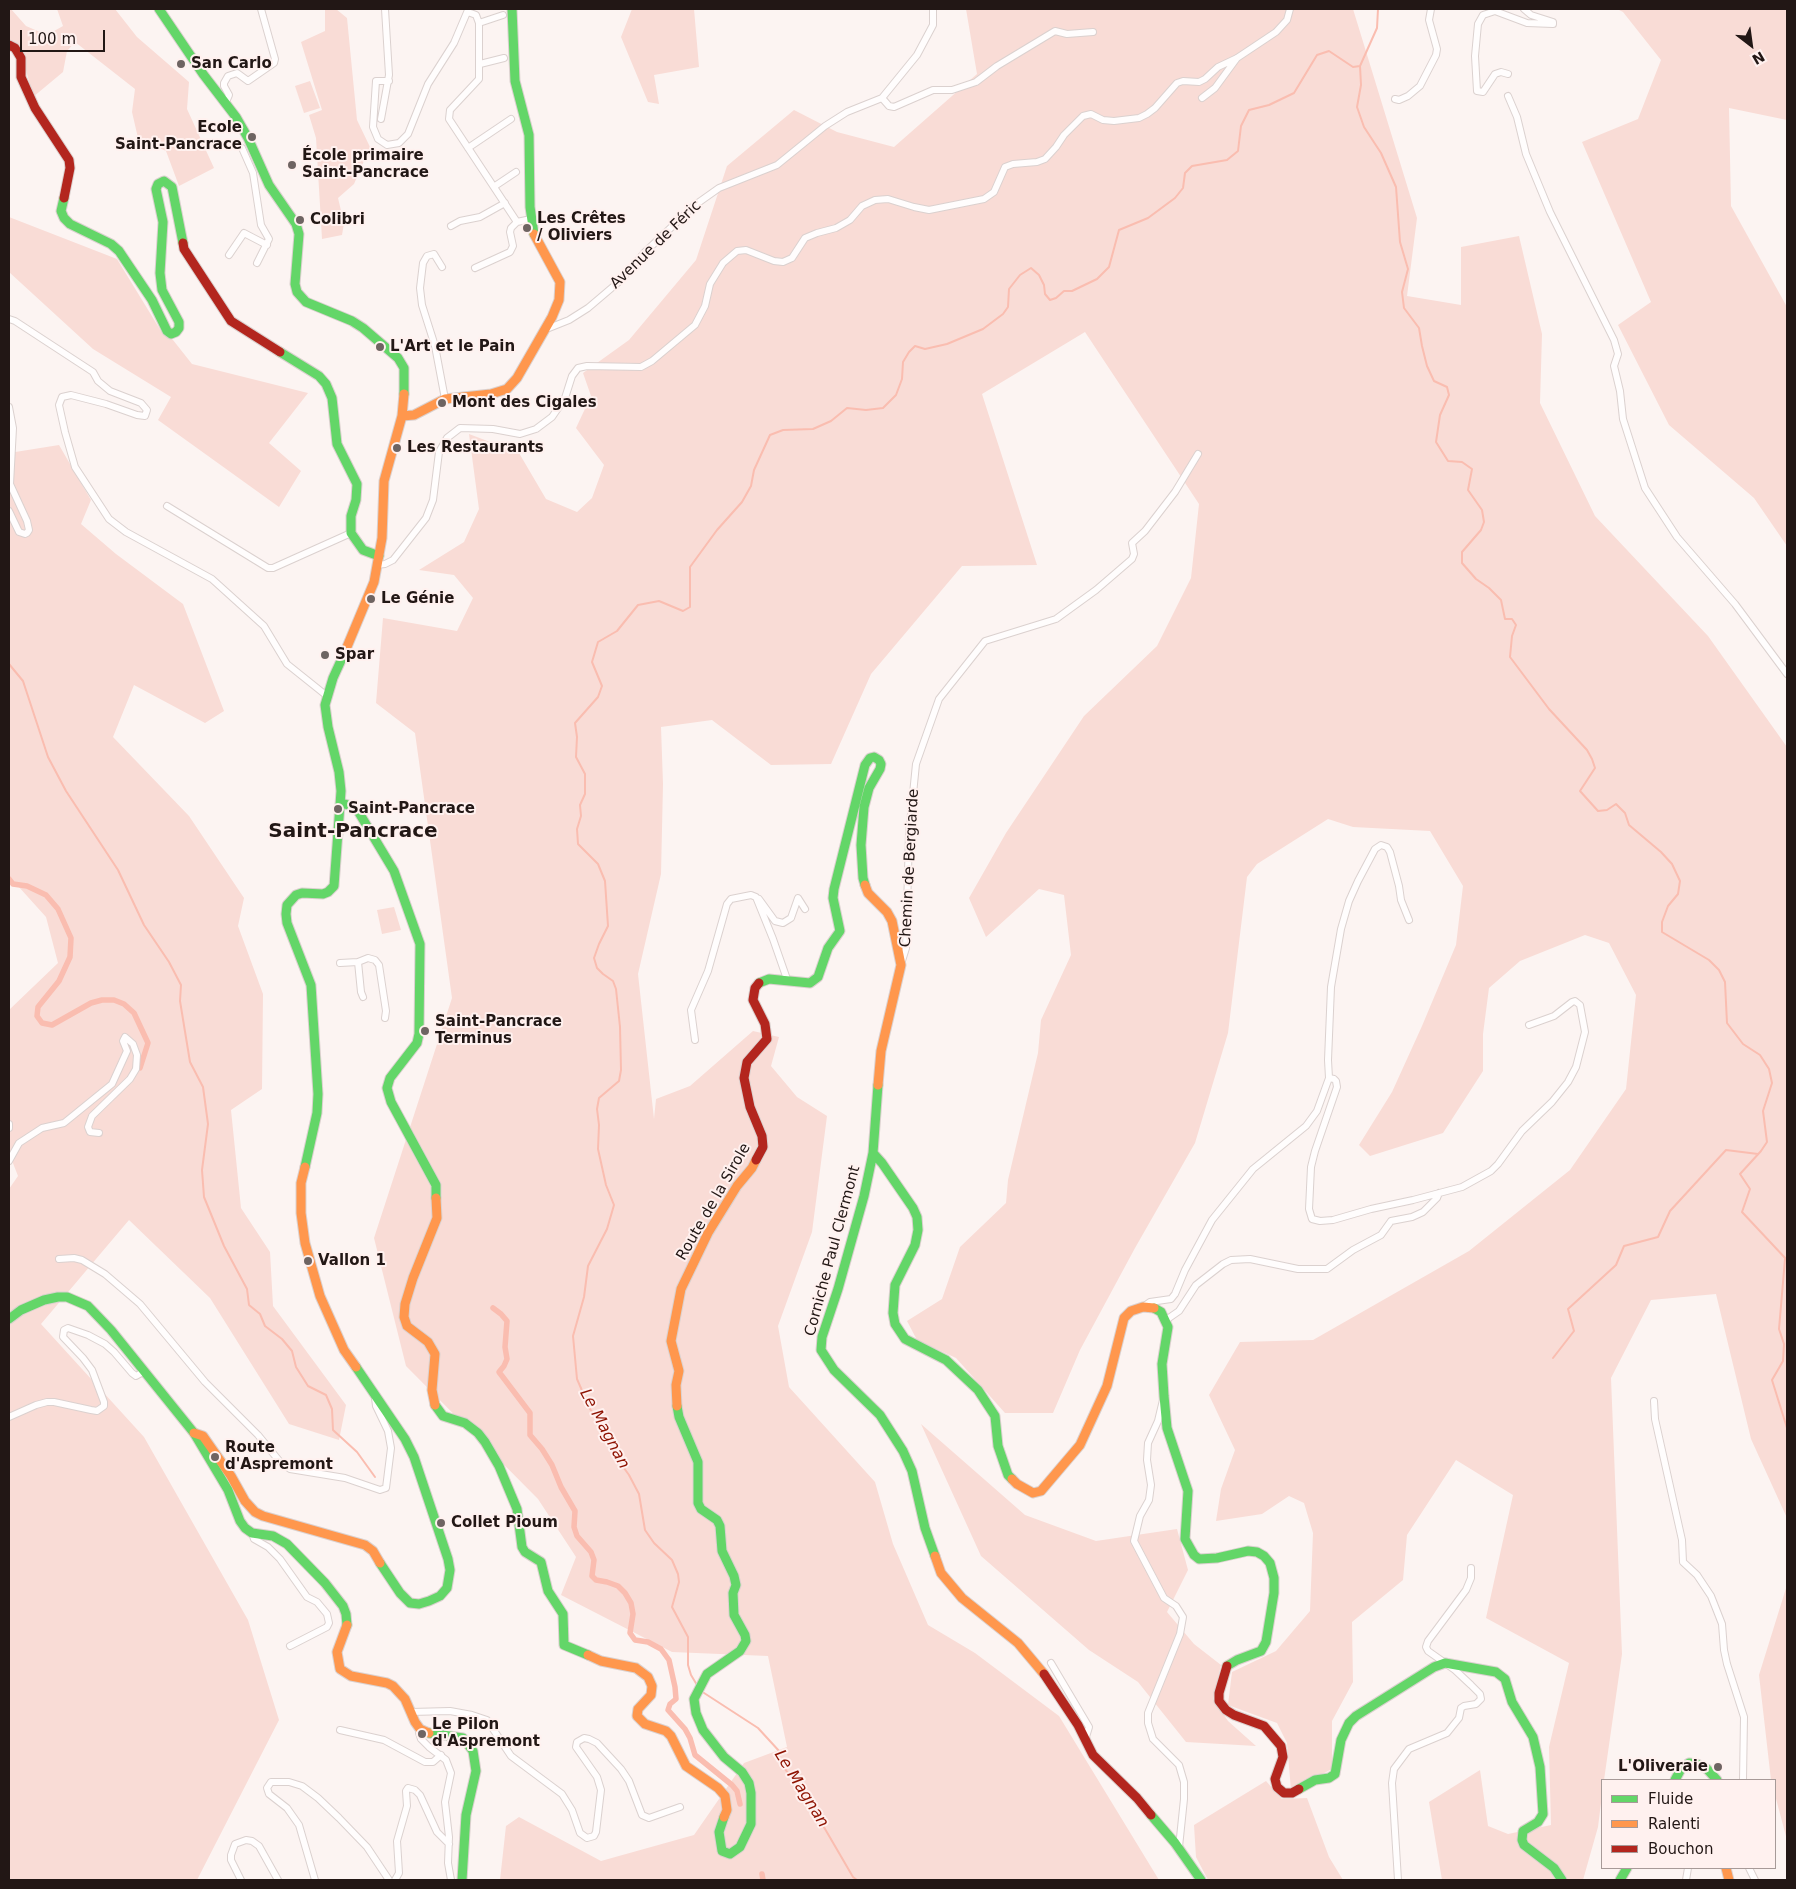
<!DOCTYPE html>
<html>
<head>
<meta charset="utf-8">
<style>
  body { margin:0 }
  #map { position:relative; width:1796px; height:1889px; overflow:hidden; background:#fcf4f2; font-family:"DejaVu Sans",sans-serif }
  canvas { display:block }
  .frame { position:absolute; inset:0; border:10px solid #221715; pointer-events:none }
  .legend { position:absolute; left:1601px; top:1779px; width:175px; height:90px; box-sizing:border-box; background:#fff1ef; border:1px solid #a79a98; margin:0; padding:6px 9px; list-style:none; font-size:15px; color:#221715 }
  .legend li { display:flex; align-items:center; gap:10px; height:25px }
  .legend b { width:25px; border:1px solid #a79a98 }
  .north { position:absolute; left:1726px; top:20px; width:50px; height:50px; -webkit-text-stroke:4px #fff1ef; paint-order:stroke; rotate:150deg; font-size:14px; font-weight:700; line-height:20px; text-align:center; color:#221715 }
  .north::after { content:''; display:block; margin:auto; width:18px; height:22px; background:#221715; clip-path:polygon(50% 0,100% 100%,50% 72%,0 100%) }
  .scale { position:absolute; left:20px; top:30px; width:85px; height:22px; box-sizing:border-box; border:2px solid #221715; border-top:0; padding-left:6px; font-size:15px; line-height:18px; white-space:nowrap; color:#221715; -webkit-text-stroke:4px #fff1ef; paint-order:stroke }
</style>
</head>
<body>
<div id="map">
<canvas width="1796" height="1889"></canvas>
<div class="frame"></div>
<ul class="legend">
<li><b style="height:6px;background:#63d668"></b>Fluide</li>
<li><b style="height:6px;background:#ff974d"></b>Ralenti</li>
<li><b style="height:6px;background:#b3261e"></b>Bouchon</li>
</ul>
<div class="north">N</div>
<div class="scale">100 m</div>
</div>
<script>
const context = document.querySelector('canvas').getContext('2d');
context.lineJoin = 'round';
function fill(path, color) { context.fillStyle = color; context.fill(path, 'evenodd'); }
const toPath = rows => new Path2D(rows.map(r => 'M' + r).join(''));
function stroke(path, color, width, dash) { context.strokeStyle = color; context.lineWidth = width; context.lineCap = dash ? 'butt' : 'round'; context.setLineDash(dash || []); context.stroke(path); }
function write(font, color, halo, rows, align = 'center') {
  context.font = font + ' "DejaVu Sans",sans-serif'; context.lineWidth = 4; context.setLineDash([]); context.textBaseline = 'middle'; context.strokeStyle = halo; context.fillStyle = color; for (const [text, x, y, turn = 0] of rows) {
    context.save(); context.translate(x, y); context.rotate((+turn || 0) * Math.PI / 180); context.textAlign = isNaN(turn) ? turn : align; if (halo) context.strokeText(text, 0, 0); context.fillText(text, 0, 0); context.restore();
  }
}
fill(toPath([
  [9,9,11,9,26,26,47,35,63,26,57,9,115,9,137,37,189,82,187,109,214,168,179,186,166,151,138,138,132,112,135,89,75,42,67,51,63,72,33,97,25,66,9,42],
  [325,9,336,9,347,18,357,120,370,147,354,184,338,198,344,223,342,235,322,239,316,138,309,115,322,110,301,42,325,31],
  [632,9,694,9,699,67,654,75,659,104,648,102,621,37],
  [966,9,1353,9,1417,218,1407,296,1461,305,1461,247,1519,236,1542,334,1540,403,1595,516,1708,636,1787,747,1787,1518,1751,1439,1716,1294,1651,1300,1611,1378,1622,1654,1604,1780,1602,1780,1602,1795,1598,1827,1583,1880,1442,1880,1429,1802,1480,1770,1488,1826,1508,1834,1551,1825,1549,1747,1569,1663,1486,1618,1513,1495,1456,1460,1407,1535,1403,1580,1352,1622,1353,1682,1332,1721,1332,1769,1291,1790,1287,1743,1277,1723,1228,1705,1232,1672,1276,1651,1310,1611,1313,1533,1304,1503,1289,1496,1262,1514,1216,1521,1221,1489,1235,1450,1209,1395,1240,1342,1313,1340,1469,1251,1570,1170,1626,1089,1636,995,1609,943,1585,935,1520,961,1489,988,1483,1034,1483,1071,1443,1133,1370,1156,1359,1145,1392,1092,1422,1026,1456,945,1463,886,1430,831,1353,827,1328,819,1257,864,1247,877,1228,1033,1195,1143,1135,1248,1080,1350,1053,1413,1005,1413,956,1358,917,1340,907,1321,942,1299,960,1247,1006,1203,1008,1180,1038,1053,1041,1020,1071,955,1064,895,1039,889,986,937,969,898,1006,833,1084,716,1157,646,1191,578,1199,504,1085,332,982,394,1037,565,962,566,871,674,831,764,771,765,712,720,661,727,663,784,661,874,638,974,654,1119,656,1099,690,1086,753,1031,779,1037,771,1066,797,1097,827,1116,812,1232,778,1326,789,1387,875,1482,893,1544,928,1625,975,1653,1059,1716,1159,1880,500,1880,506,1826,519,1817,601,1861,694,1835,744,1763,787,1747,768,1656,672,1652,561,1595,576,1557,538,1499,406,1366,374,1238,452,998,415,733,376,703,383,618,457,631,473,598,454,575,419,570,464,542,479,509,469,434,519,453,546,499,577,512,592,498,604,465,576,428,591,396,583,373,629,340,696,260,727,166,794,110,837,132,894,147,977,74],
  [1617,9,1787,9,1787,120,1729,108,1731,206,1787,307,1787,546,1754,498,1669,425,1618,325,1651,302,1582,142,1638,119,1661,60,1623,12],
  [310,81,320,108,304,113,295,86],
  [9,217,117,259,161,331,173,340,192,364,308,393,269,443,301,471,279,507,158,420,171,397,93,349,9,272],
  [59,445,91,500,81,524,116,554,183,604,224,711,205,723,134,685,113,737,189,816,244,898,238,926,263,994,262,1089,231,1110,241,1208,270,1252,273,1306,346,1405,339,1440,289,1424,210,1298,129,1220,41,1324,144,1437,248,1620,279,1720,197,1880,9,1880,9,1189,18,1176,9,1153,9,1010,58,963,46,917,9,876,9,453],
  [394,907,401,930,382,934,377,910],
  [921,1424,1025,1515,1096,1541,1177,1529,1188,1570,1167,1612,1194,1644,1221,1665,1213,1699,1228,1721,1256,1746,1186,1742,1138,1682,1089,1650,981,1556],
  [1787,1585,1787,1840,1775,1795,1775,1780,1771,1780,1759,1675],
  [1266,1781,1282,1799,1307,1798,1329,1857,1343,1880,1208,1880,1196,1857,1194,1825]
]), '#f9dcd6');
stroke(toPath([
  [1360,66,1361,85,1357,107,1364,127,1381,153,1396,187,1400,242,1408,269,1402,292,1404,308,1419,328,1422,346,1427,366,1434,381,1447,387,1449,395,1440,415,1436,442,1448,461,1462,462,1472,469,1468,490,1482,510,1484,522,1481,530,1462,552,1462,563,1476,579,1489,588,1501,600,1505,619,1512,619,1516,625,1512,636,1510,657,1549,709,1587,750,1592,759,1595,768,1580,791,1598,811,1607,810,1616,804,1625,813,1629,825,1661,852,1672,864,1680,881,1678,894,1668,906,1662,922,1662,932,1709,960,1719,970,1725,982,1727,1023,1743,1044,1760,1055,1769,1069,1772,1083,1763,1111,1767,1142,1761,1151,1740,1174,1750,1189,1742,1212,1787,1260],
  [9,664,23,681,48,757,66,791,118,870,144,925,169,962,181,985,180,1001,190,1062,203,1087,208,1124,202,1170,204,1197,224,1246,247,1289,249,1305,260,1314,265,1326,282,1339,292,1351,296,1367,308,1386,326,1395,332,1409,333,1430,357,1452,375,1477],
  [1785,1259,1779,1329,1784,1344,1783,1361,1772,1380,1787,1428],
  [1553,1358,1574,1331,1568,1309,1616,1265,1624,1246,1658,1237,1670,1211,1726,1150,1758,1154],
  [697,1685,691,1675,688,1665,688,1637,672,1607,679,1582,678,1574,672,1560,654,1543,645,1530,639,1494,629,1475,616,1457,606,1431,590,1409,577,1379,573,1336,584,1297,588,1266,607,1229,614,1205,606,1185,598,1149,599,1125,597,1109,599,1098,619,1081,621,1070,620,1027,616,989,613,981,603,974,597,968,594,958,599,944,608,926,605,881,598,864,578,844,577,829,581,816,580,805,585,794,585,774,576,757,577,737,575,723,598,697,602,686,592,662,598,642,617,631,638,605,659,601,683,611,690,607,690,567,717,530,742,502,751,486,754,470,770,435,783,430,813,429,831,421,847,408,866,410,883,408,896,395,902,379,903,362,909,352,915,346,925,349,947,344,983,329,1003,314,1008,307,1009,289,1020,275,1031,268,1039,275,1044,285,1045,294,1050,300,1056,298,1064,291,1072,291,1097,279,1109,267,1119,230,1148,218,1175,198,1183,188,1185,173,1192,166,1227,160,1238,151,1241,126,1249,110,1269,105,1294,93,1317,55,1329,51,1353,67,1360,66,1377,28,1378,9],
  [701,1691,758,1728,780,1752,778,1759,790,1776,800,1786,853,1877,857,1880]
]), '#fabdb0', 2);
stroke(toPath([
  [9,879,13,884,27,886,46,895,58,909,71,938,70,957,59,981,38,1007,37,1016,42,1023,52,1025,91,1003,102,1000,114,1000,124,1004,134,1013,148,1043,140,1068],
  [493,1308,501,1314,507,1321,505,1347,507,1359,504,1366,499,1372,530,1413,530,1435,542,1449,552,1465,561,1487,575,1511,574,1527,577,1536,591,1552,594,1560,592,1576,596,1580,607,1582,618,1586,625,1593,631,1603,633,1614,630,1633,635,1640,648,1642,661,1649,669,1660,675,1687,676,1699,670,1704,668,1710,685,1729,690,1738,695,1755,732,1785,737,1791,740,1804],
  [762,1874,763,1880]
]), '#fabdb0', 5.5);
const street = toPath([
  [468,12,476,15,479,23,479,79,450,110,449,119,517,222,531,219],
  [479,23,503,15],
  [480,64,504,58],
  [1508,74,1501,72,1495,74,1483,92,1477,91,1475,56,1478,24,1483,15,1495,11,1527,23,1553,24,1553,22,1531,15,1524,9],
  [389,81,376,81,373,127,378,139,387,145,399,143,408,134,428,84,454,43,468,10],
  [1508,96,1517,117,1526,154,1550,212,1614,340,1618,354,1614,366,1620,391,1623,419,1645,488,1677,537,1735,604,1787,674],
  [882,98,889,106,894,107,933,90,952,90,976,82,997,66,1055,31,1067,34,1093,32],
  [1202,98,1215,88,1237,58],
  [1395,99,1399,100,1408,96,1420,86,1436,55,1437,49,1429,20,1431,9],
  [226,102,229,95,224,86,224,83,228,76,237,73,248,81,274,63,275,59,261,9],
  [381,119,389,75,385,9],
  [242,148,253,173,261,225,269,239,257,263],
  [468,148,511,119],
  [495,186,516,172],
  [451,226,460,221,480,217,505,203],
  [229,255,244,233,267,245],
  [442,267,434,254,427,256,423,263,420,288,422,305,435,346,445,399],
  [475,268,510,252,513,246,510,232,511,228,517,222],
  [9,319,15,321,93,372,98,381,110,391,141,403,147,410,145,416,137,415,106,404,71,395,62,397,59,405,65,432,75,467,109,519,126,532,212,579,264,626,287,664,327,696],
  [546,327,549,328,569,320,588,308,621,280,644,253,695,205,719,188,777,165,825,126,847,112,882,98,917,55,933,25,933,9],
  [9,407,13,428,10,484,27,521,29,530,27,533,25,534,19,532,9,511],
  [167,506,268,568,273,568,351,533],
  [377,565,385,564,393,560,426,518,433,500,439,452,447,438,460,428,493,429,520,434,536,429,552,417,565,398,572,376,578,368,587,366,641,367,652,361,695,325,705,306,710,284,723,263,737,251,746,250,774,261,783,262,792,258,805,238,817,233,836,228,850,220,862,206,875,200,888,199,914,207,929,210,984,199,994,192,1005,167,1013,164,1037,162,1045,159,1056,147,1064,135,1083,116,1091,114,1103,120,1114,121,1139,118,1147,114,1155,108,1177,83,1183,81,1199,82,1205,79,1218,67,1237,58,1276,32,1287,20,1290,9],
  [759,899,775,921,783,923,791,918,798,898,805,909],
  [358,962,368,958,375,960,379,965,386,1011,385,1018],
  [340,963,358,962,361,992,363,997],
  [901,964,906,948,909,834,916,764,939,699,985,641,1056,619,1096,590,1132,559,1134,554,1132,543,1145,531,1175,492,1198,454],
  [695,1040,691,1010,708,971,727,904,731,899,751,895,756,897,773,939,788,982],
  [1329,1078,1328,1060,1331,987,1341,929,1349,901,1358,881,1375,849,1381,845,1387,847,1390,852,1399,886,1401,900,1409,920],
  [9,1124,9,1128],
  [9,1161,19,1143,42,1128,64,1123,112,1084,127,1051,123,1041,125,1037,133,1044,137,1055,136,1069,130,1079,92,1116,88,1127,90,1132,99,1133],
  [59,1259,74,1258,82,1260,105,1274,140,1304,205,1382,258,1435,281,1463,290,1469,345,1478,380,1490,386,1488,391,1448,388,1431,376,1406,375,1398],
  [1143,1307,1150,1302,1171,1299,1175,1294,1185,1270,1212,1220,1253,1169,1306,1126,1317,1111,1329,1078,1334,1079,1336,1081,1337,1087,1315,1151,1311,1167,1309,1209,1312,1219,1320,1221,1333,1220,1371,1209,1413,1200,1462,1187,1491,1171,1498,1164,1522,1131,1552,1102,1568,1082,1576,1067,1585,1032,1580,1005,1575,1001,1572,1002,1554,1016,1529,1025],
  [1166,1320,1179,1311,1196,1285,1223,1264,1231,1260,1250,1259,1298,1269,1327,1269,1353,1250,1381,1235,1391,1221,1412,1217,1423,1212,1437,1198,1439,1193],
  [1163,1400,1158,1421,1148,1443,1147,1460,1151,1485,1149,1500,1140,1516,1134,1541,1164,1598,1176,1606,1183,1617,1180,1634,1148,1713,1148,1723,1153,1739,1179,1765,1184,1782,1184,1799,1179,1847],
  [1654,1401,1655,1419,1682,1540,1683,1562,1697,1575,1711,1596,1722,1624,1724,1650,1727,1664,1744,1717,1743,1780],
  [9,1417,36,1405,47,1402,54,1402,91,1410,97,1411,104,1406,104,1402,92,1370,83,1358,63,1337,64,1330,68,1328,88,1335,105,1344,114,1352,132,1373,136,1376,145,1371],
  [252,1533,254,1539,268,1547,280,1559,307,1597,317,1602,327,1614,329,1623,327,1627,290,1646],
  [1051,1663,1089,1727,1085,1740],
  [411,1712,450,1711,472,1715,487,1720,511,1756,562,1794,572,1810,580,1833,587,1838,594,1836,596,1832,601,1790,597,1777,576,1747,577,1742,584,1738,589,1739,597,1743,621,1769,629,1781,642,1815,649,1818,680,1807],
  [420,1729,419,1733,421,1739,429,1747,446,1760,451,1773,445,1802,449,1837,448,1863,451,1880],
  [340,1730,384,1740,425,1762,433,1762,441,1755],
  [1749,1868,1755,1880],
  [241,1880,231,1860,231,1855,235,1844,246,1840,252,1841,259,1846,278,1880],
  [315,1880,299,1825,287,1808,269,1794,267,1788,271,1782,289,1782,302,1786,318,1798,339,1818,367,1847,389,1880],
  [395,1880,399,1873,397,1841,407,1806,406,1791,408,1788,415,1790,420,1795,437,1832,449,1844],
  [1398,1880,1392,1783,1394,1769,1409,1749,1447,1733,1459,1718,1461,1708,1464,1706,1476,1704,1481,1699,1480,1694,1471,1685,1455,1670,1428,1651,1426,1647,1428,1641,1466,1590,1471,1578,1471,1568],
  [1686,1880,1688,1868]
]);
const fast = toPath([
  [159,9,203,74,236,117,248,138,269,185,296,224,299,234,295,284,297,292,306,302,352,321,363,328,398,358,404,368,404,394],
  [512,9,515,81,529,135,530,207,534,234],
  [64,198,61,211,64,218,70,224,111,244,119,251,152,300,167,331,171,334,176,332,179,328,179,322,162,290,160,273,163,222,156,189,158,184,164,181,172,187,183,243],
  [280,352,319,376,326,384,332,398,337,444,357,484,356,500,351,516,351,533,363,550,379,556],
  [341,803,352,806,358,811,394,871,420,944,419,1034,417,1043,390,1078,387,1088,391,1102,436,1185,436,1198],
  [759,983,769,979,810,983,818,977,828,948,840,931,833,898,834,889,865,765,870,758,874,757,879,760,881,764,880,769,869,788,864,807,861,845,863,878,865,885],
  [878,1085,873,1153,864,1196,838,1289,822,1337,821,1350,834,1370,880,1415,903,1451,912,1471,925,1528,935,1556],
  [873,1153,882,1163,913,1208,917,1217,918,1230,915,1245,895,1285,893,1313,895,1324,905,1339,946,1360,978,1390,995,1416,998,1446,1008,1475,1012,1479],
  [305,1167,317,1113,318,1094,311,985,287,923,286,914,287,905,296,895,302,893,323,894,328,892,334,886,341,791,339,772,328,727,325,705,333,678,344,654],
  [1154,1308,1161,1312,1168,1327,1162,1364,1164,1396,1167,1428,1188,1491,1185,1539,1194,1555,1199,1559,1217,1558,1248,1551,1257,1552,1264,1556,1270,1563,1274,1578,1274,1593,1266,1642,1261,1651,1237,1660,1227,1666],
  [9,1319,21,1310,44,1300,58,1297,67,1297,88,1306,111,1330,194,1433,228,1490,240,1521,245,1528,252,1533,273,1536,287,1544,325,1583,343,1606,346,1614,347,1625],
  [356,1367,405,1439,414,1457,448,1559,450,1570,447,1588,440,1596,429,1601,419,1604,410,1603,400,1593,380,1563],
  [435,1405,443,1416,465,1423,478,1433,485,1442,499,1466,517,1509,522,1547,525,1552,541,1562,548,1591,563,1614,564,1645,588,1655],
  [677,1406,679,1417,698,1462,698,1503,701,1509,717,1520,720,1526,722,1551,734,1576,736,1585,733,1593,734,1615,745,1635,746,1641,740,1651,707,1674,694,1699,696,1713,703,1730,724,1757,742,1772,749,1783,751,1793,751,1824,740,1847,730,1854,722,1851,719,1832,724,1817],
  [429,1733,463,1738,473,1751,476,1771,466,1815,462,1880],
  [1675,1780,1681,1769,1689,1763,1697,1764,1707,1769,1717,1780],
  [1299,1789,1315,1780,1329,1778,1335,1774,1341,1740,1349,1723,1356,1716,1434,1667,1445,1663,1496,1672,1505,1679,1512,1702,1533,1737,1540,1767,1543,1814,1538,1822,1523,1831,1522,1840,1524,1845,1554,1868,1562,1880],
  [1151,1815,1175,1843,1201,1880],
  [1620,1880,1627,1868]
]);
const slow = toPath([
  [402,416,414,415,445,399,491,394,507,389,517,378,552,317,559,300,560,282,534,234],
  [344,654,374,582,382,538,384,481,402,416,404,394],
  [865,885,868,893,887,912,892,921,901,965,881,1051,878,1085],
  [305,1167,301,1183,301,1213,305,1243,320,1296,344,1350,356,1367],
  [435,1405,432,1390,435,1354,428,1342,407,1326,404,1317,405,1304,413,1278,437,1218,436,1198],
  [677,1406,676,1385,679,1371,671,1341,681,1289,708,1233,737,1186,752,1168,756,1160],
  [194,1433,203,1436,231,1476,245,1501,255,1512,263,1516,365,1545,373,1551,380,1563],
  [1012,1479,1017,1484,1033,1493,1041,1491,1080,1445,1107,1386,1124,1318,1131,1311,1143,1307,1154,1308],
  [935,1556,941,1573,962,1598,1018,1643,1044,1674],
  [347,1625,337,1652,340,1669,351,1676,387,1683,393,1686,405,1699,415,1722,420,1729,429,1733],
  [588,1655,601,1661,636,1668,648,1677,652,1686,651,1695,638,1709,637,1716,645,1724,666,1731,671,1736,686,1766,718,1788,725,1796,727,1810,724,1817],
  [1726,1868,1729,1880]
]);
const jam = toPath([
  [9,45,15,48,21,58,21,77,35,108,69,160,70,168,64,198],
  [183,243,184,249,231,321,280,352],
  [756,1160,763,1147,762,1136,750,1107,744,1078,747,1062,767,1039,765,1024,753,1000,755,988,759,983],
  [1227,1666,1219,1693,1219,1701,1226,1710,1234,1715,1264,1726,1281,1746,1283,1757,1275,1779,1277,1787,1284,1793,1292,1793,1299,1789],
  [1044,1674,1078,1725,1093,1755,1137,1798,1151,1815]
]);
stroke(street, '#dbd1cf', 8);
stroke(fast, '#dbd1cf', 11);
stroke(slow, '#dbd1cf', 11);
stroke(jam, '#dbd1cf', 11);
stroke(street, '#fffdfd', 6);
stroke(fast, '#63d668', 9);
stroke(slow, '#ff974d', 9);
stroke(jam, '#b3261e', 9);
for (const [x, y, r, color] of [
  [181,64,5,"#6e6462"],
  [252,137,5,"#6e6462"],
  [292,165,5,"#6e6462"],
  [300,220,5,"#6e6462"],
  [527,228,5,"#6e6462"],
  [380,347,5,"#6e6462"],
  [442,403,5,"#6e6462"],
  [397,448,5,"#6e6462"],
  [371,599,5,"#6e6462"],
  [325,655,5,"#6e6462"],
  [338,809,5,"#6e6462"],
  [425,1031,5,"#6e6462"],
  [308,1261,5,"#6e6462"],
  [215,1457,5,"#6e6462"],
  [441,1523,5,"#6e6462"],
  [422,1734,5,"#6e6462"],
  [1718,1767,5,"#6e6462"]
]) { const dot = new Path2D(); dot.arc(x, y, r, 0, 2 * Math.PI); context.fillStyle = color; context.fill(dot); stroke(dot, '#fff1ef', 2); }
write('bold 15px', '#221715', '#fff1ef', [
  ["San Carlo",191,64],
  ["Ecole",242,128,"right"],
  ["Saint-Pancrace",242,145,"right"],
  ["École primaire",302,156],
  ["Saint-Pancrace",302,173],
  ["Les Crêtes",537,219],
  ["/ Oliviers",537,236],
  ["Colibri",310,220],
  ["L'Art et le Pain",390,347],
  ["Mont des Cigales",452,403],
  ["Les Restaurants",407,448],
  ["Le Génie",381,599],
  ["Spar",335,655],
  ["Saint-Pancrace",348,809],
  ["Saint-Pancrace",435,1022],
  ["Terminus",435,1039],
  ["Vallon 1",318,1261],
  ["Route",225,1448],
  ["d'Aspremont",225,1465],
  ["Collet Pioum",451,1523],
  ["Le Pilon",432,1725],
  ["d'Aspremont",432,1742],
  ["L'Oliveraie",1708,1767,"right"]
], 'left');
write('15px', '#221715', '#fff1ef', [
  ["Avenue de Féric",656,245,-44],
  ["Chemin de Bergiarde",910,868,-87],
  ["Route de la Sirole",714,1202,-60],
  ["Corniche Paul Clermont",833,1251,-75]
]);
write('italic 16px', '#8e1200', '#fff1ef', [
  ["Le Magnan",604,1429,62],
  ["Le Magnan",801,1789,58]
]);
write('bold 20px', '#221715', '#fff1ef', [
  ["Saint-Pancrace",353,832]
]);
</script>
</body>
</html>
